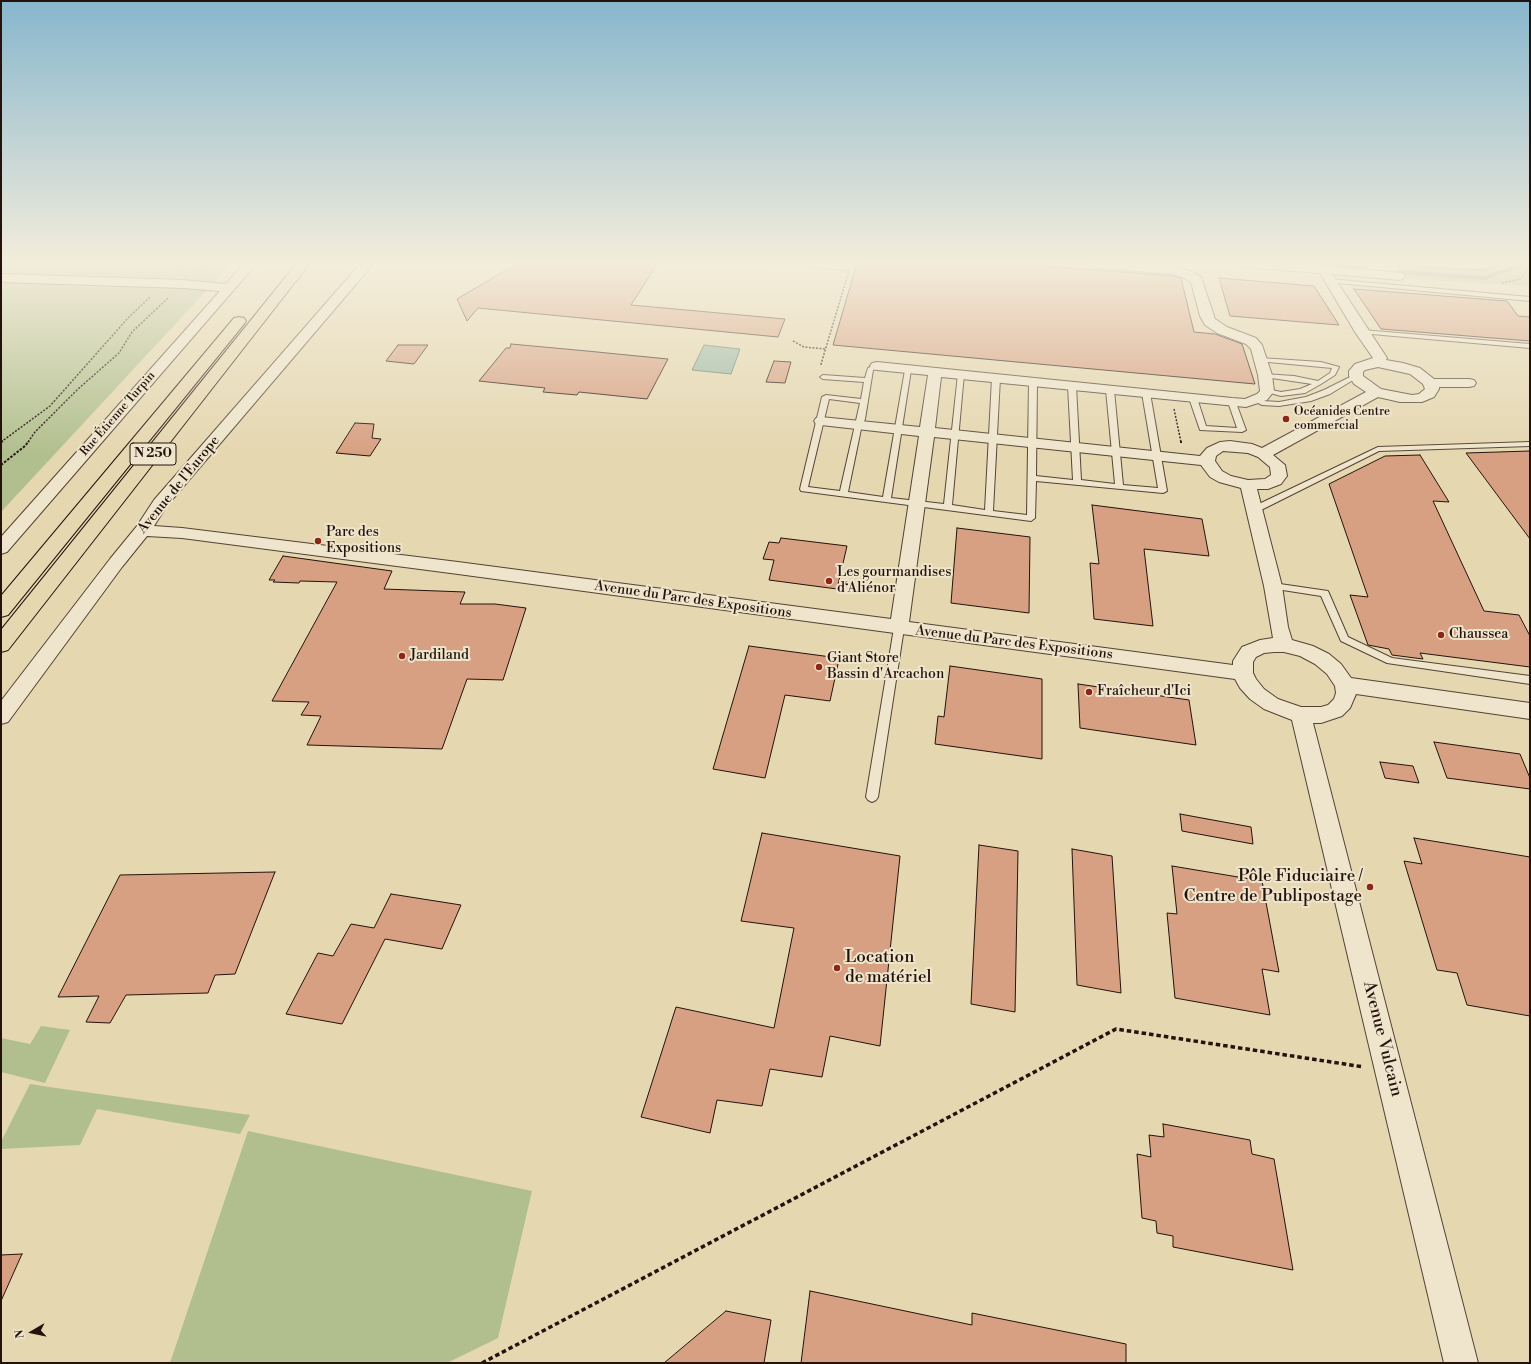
<!DOCTYPE html>
<html>
<head>
<meta charset="utf-8">
<style>
  body { margin:0 }
  #map { position:relative; width:1531px; height:1364px; overflow:hidden; background:#e5d7b0; font-family:"Libre Bodoni",serif }
  canvas { display:block }
  .frame { position:absolute; inset:0; border:2px solid #24120c; pointer-events:none }
  .north { position:absolute; left:12px; top:1312px; width:40px; height:40px; -webkit-text-stroke:3px #eee5cc; paint-order:stroke; rotate:261deg; font-size:11px; font-weight:700; line-height:16px; text-align:center; color:#24120c }
  .north::after { content:''; display:block; margin:auto; width:14px; height:18px; background:#24120c; clip-path:polygon(50% 0,100% 100%,50% 72%,0 100%) }
</style>
</head>
<body>
<div id="map">
<canvas width="1531" height="1364"></canvas>
<div class="frame"></div>
<div class="north">N</div>
</div>
<script>
const context = document.querySelector('canvas').getContext('2d');
context.lineJoin = 'round';
function fill(path, color) { context.fillStyle = color; context.fill(path, 'evenodd'); }
const toPath = rows => new Path2D(rows.map(r => 'M' + r).join(''));
function stroke(path, color, width, dash) { context.strokeStyle = color; context.lineWidth = width; context.lineCap = dash ? 'butt' : 'round'; context.setLineDash(dash || []); context.stroke(path); }
function write(font, color, halo, rows, align = 'center') {
  context.font = font + ' "Libre Bodoni",serif'; context.lineWidth = 4; context.setLineDash([]); context.textBaseline = 'middle'; context.strokeStyle = halo; context.fillStyle = color; for (const [text, x, y, turn = 0] of rows) {
    context.save(); context.translate(x, y); context.rotate((+turn || 0) * Math.PI / 180); context.textAlign = isNaN(turn) ? turn : align; if (halo) context.strokeText(text, 0, 0); context.fillText(text, 0, 0); context.restore();
  }
}
fill(toPath([
  [1,263,232,263,1,512],
  [1397,263,1478,269,1495,263,1530,263,1530,286,1406,279],
  [41,1026,70,1030,45,1083,1,1072,1,1038,30,1044],
  [30,1084,49,1087,250,1115,240,1134,97,1109,80,1145,1,1149,1,1142],
  [248,1131,532,1191,498,1338,447,1363,170,1363]
]), '#b1bf8e');
const water = toPath([
  [704,345,740,349,731,374,692,370,704,345]
]);
fill(water, '#97baa5');
stroke(water, '#697768', 1);
stroke(toPath([
  [1326,265,1367,268],
  [1399,272,1485,278,1526,263]
]), '#697768', 4);
const building = toPath([
  [518,263,658,263,631,305,785,319,778,337,478,308,467,321,457,299,518,263],
  [857,263,1012,263,1173,276,1181,278,1194,332,1215,334,1242,344,1255,384,833,345,857,263],
  [1219,278,1314,286,1339,325,1230,316,1219,278],
  [1354,289,1507,301,1518,316,1530,317,1530,341,1381,329,1354,289],
  [511,344,587,351,668,359,647,399,579,392,577,395,543,392,545,388,479,381,506,348,510,348,511,344],
  [398,345,428,345,414,364,386,361,398,345],
  [774,361,791,362,785,383,766,382,774,361],
  [355,423,374,424,372,438,381,439,370,456,336,453,355,423],
  [1530,451,1530,539,1466,453,1530,451],
  [1420,455,1449,502,1433,501,1484,611,1519,615,1530,636,1530,667,1420,653,1423,659,1392,655,1389,649,1368,645,1350,595,1368,597,1329,484,1385,456,1420,455],
  [1092,505,1202,519,1209,556,1144,549,1153,626,1094,619,1090,563,1099,564,1092,505],
  [957,528,1030,537,1029,613,951,603,957,528],
  [781,538,847,546,837,589,769,580,774,560,763,559,769,542,779,543,781,538],
  [283,556,392,571,384,589,465,592,460,604,495,604,526,608,503,680,467,679,442,749,307,745,321,716,301,715,309,702,272,701,337,582,300,581,299,583,273,582,275,580,269,580,283,556],
  [749,646,831,657,838,664,830,701,785,695,765,778,713,769,749,646],
  [950,666,1042,679,1042,759,935,744,938,716,944,717,950,666],
  [1078,684,1189,700,1196,745,1080,728,1078,684],
  [1434,742,1520,754,1530,778,1530,789,1447,778,1434,742],
  [1380,762,1413,766,1419,783,1385,778,1380,762],
  [1180,814,1251,827,1253,844,1182,831,1180,814],
  [762,833,900,856,880,1046,830,1036,822,1077,770,1069,762,1106,717,1100,710,1133,641,1117,676,1007,774,1028,794,928,741,921,762,833],
  [1414,838,1530,857,1530,1016,1467,1005,1457,973,1437,970,1404,861,1422,864,1414,838],
  [979,845,1018,851,1015,1012,971,1004,979,845],
  [1072,849,1112,856,1121,993,1077,985,1072,849],
  [1172,866,1262,881,1279,972,1262,969,1270,1015,1175,998,1167,913,1177,914,1172,866],
  [275,872,235,974,215,975,208,993,126,995,110,1023,86,1022,99,996,58,997,120,875,275,872],
  [391,894,461,905,442,949,385,939,342,1024,286,1014,318,953,333,956,351,924,374,928,391,894],
  [1163,1124,1250,1140,1252,1154,1274,1159,1293,1270,1173,1247,1173,1236,1157,1233,1156,1221,1142,1218,1137,1154,1151,1157,1149,1135,1164,1137,1163,1124],
  [22,1254,1,1301,1,1255,22,1254],
  [810,1291,972,1325,972,1313,1126,1344,1126,1363,801,1363,810,1291],
  [726,1311,771,1320,764,1363,664,1363,726,1311]
]);
fill(building, '#d7a082');
stroke(building, '#24120c', 1);
const service = toPath([
  [1329,279,1530,297,1530,301,1327,282,1326,281,1329,279],
  [1362,330,1530,344,1530,348,1360,333,1360,331,1362,330],
  [1260,358,1321,362,1339,367,1335,375,1321,384,1305,393,1281,396,1263,391,1267,389,1281,392,1300,389,1312,384,1265,377,1262,375,1263,374,1294,376,1318,381,1330,373,1332,368,1258,361,1257,360,1260,358],
  [877,364,880,366,873,370,865,419,861,429,848,492,883,497,905,370,908,368,911,370,891,498,944,504,958,374,961,372,964,374,952,505,985,510,992,378,996,376,1000,378,993,511,1027,515,1029,382,1033,380,1037,382,1036,476,1073,480,1068,386,1072,384,1076,386,1081,480,1115,484,1106,390,1110,388,1114,390,1123,485,1158,488,1142,393,1146,391,1150,393,1167,491,1163,493,1036,481,1035,518,1031,521,801,491,800,489,822,397,826,395,861,399,864,382,823,379,820,377,823,375,865,378,868,368,877,364],
  [829,399,860,403,840,491,808,487,829,399],
  [1356,374,1358,375,1358,377,1330,394,1311,401,1279,406,1262,405,1252,400,1256,398,1263,401,1279,402,1306,397,1324,390,1356,374],
  [1190,396,1193,396,1197,398,1206,426,1237,428,1228,402,1232,400,1235,400,1246,430,1242,432,1200,430,1189,398,1190,396],
  [1530,442,1530,446,1379,451,1263,509,1260,510,1249,507,1248,505,1252,503,1259,504,1378,447,1530,442],
  [1273,583,1328,591,1348,637,1392,658,1530,676,1530,684,1387,663,1341,641,1321,596,1270,588,1268,586,1270,584,1273,583],
  [899,625,904,628,878,797,876,800,872,802,868,800,866,797,894,628,899,625]
]);
const minor = toPath([
  [244,263,257,263,7,552,1,554,1,537,220,291,183,288,1,282,1,274,183,280,226,284,244,263],
  [361,263,374,263,166,507,154,526,182,528,458,562,891,619,919,436,821,425,816,424,814,421,816,418,821,417,920,427,928,375,877,370,872,369,870,366,872,363,877,362,1232,398,1245,399,1257,394,1260,391,1258,375,1251,349,1246,344,1217,333,1205,325,1200,316,1191,282,1182,277,1171,274,1092,267,1086,263,1135,263,1171,266,1190,271,1201,277,1215,319,1227,327,1256,338,1262,345,1272,375,1274,391,1267,400,1246,407,941,377,935,428,1200,456,1207,448,1220,442,1230,441,1252,444,1262,448,1366,392,1354,384,1349,376,1349,371,1355,364,1373,358,1355,332,1320,273,1242,267,1236,263,1288,263,1403,273,1405,276,1403,279,1399,280,1332,274,1387,358,1386,360,1403,363,1420,368,1434,379,1469,379,1474,380,1476,383,1474,386,1469,387,1439,387,1439,389,1434,397,1422,402,1400,402,1378,397,1273,455,1285,465,1287,476,1281,484,1268,489,1257,489,1282,586,1288,627,1292,640,1313,646,1329,654,1341,664,1351,678,1530,703,1530,719,1356,694,1350,708,1342,716,1321,723,1313,723,1478,1363,1444,1363,1292,720,1264,709,1250,699,1240,688,1235,679,458,574,182,538,147,536,122,567,8,722,1,724,1,701,110,559,137,526,154,500,361,263],
  [1378,367,1410,374,1423,384,1425,389,1419,394,1412,395,1381,389,1363,376,1363,372,1365,370,1378,367],
  [934,437,1201,465,1210,477,1219,482,1241,488,1264,586,1273,638,1260,640,1242,647,1233,661,1233,665,909,622,934,437],
  [1223,451,1248,453,1258,457,1270,467,1271,475,1265,479,1248,480,1231,476,1222,471,1215,461,1216,456,1223,451],
  [1274,652,1284,652,1300,656,1315,664,1327,674,1335,686,1336,693,1334,699,1328,705,1321,707,1301,707,1278,699,1264,689,1256,679,1253,673,1253,662,1256,657,1264,653,1274,652]
]);
const trunk = toPath([
  [297,263,310,263,8,650,1,652,1,630,297,263],
  [239,317,244,318,246,321,244,324,8,615,1,617,1,596,234,318,239,317]
]);
stroke(service, '#544335', 2);
stroke(minor, '#544335', 2);
stroke(trunk, '#24120c', 2);
stroke(toPath([
  [767,263,849,271,821,364,823,365],
  [1412,267,1485,270,1508,263],
  [181,269,188,263],
  [199,271,213,263],
  [1502,283,1520,279,1530,268],
  [793,341,804,347,826,349],
  [1174,409,1181,442],
  [1,442,50,406,128,318,150,297],
  [28,442,35,432,78,389,119,353,132,332,168,298]
]), '#24120c', 1.5, [2, 1.5]);
stroke(toPath([
  [1181,441,1181,443],
  [1,442,3,441],
  [1,465,25,446,29,441]
]), '#24120c', 2, [2.5, 1.5]);
stroke(toPath([
  [482,1363,1116,1029,1364,1067]
]), '#24120c', 3.5, [4.5, 3]);
fill(service, '#eee5cc');
fill(minor, '#eee5cc');
fill(trunk, '#e5d7b0');
const sky = context.createLinearGradient(0, 0, 0, 454);
sky.addColorStop(0, '#87b6cd');
sky.addColorStop(0.58, '#f3eddb');
sky.addColorStop(1, '#f3eddb00');
context.fillStyle = sky;
context.fillRect(0, 0, 1531, 454);
for (const [x, y, r, color] of [
  [1286,419,4,"#8f2418"],
  [318,541,4,"#8f2418"],
  [829,581,4,"#8f2418"],
  [1441,635,4,"#8f2418"],
  [402,656,4,"#8f2418"],
  [819,667,4,"#8f2418"],
  [1089,692,4,"#8f2418"],
  [1370,887,4,"#8f2418"],
  [837,968,4,"#8f2418"]
]) { const dot = new Path2D(); dot.arc(x, y, r, 0, 2 * Math.PI); context.fillStyle = color; context.fill(dot); stroke(dot, '#eee5cc', 1.5); }
write('12px', '#24120c', '#eee5cc', [
  ["Océanides Centre",1294,412],
  ["commercial",1294,426]
], 'left');
write('12px', '#24120c', '#eee5cc', [
  ["Rue Étienne Turpin",118,414,-49]
]);
for (const [x, y, w] of [
  [153,454,46]
]) { const box = new Path2D(); box.roundRect(x - w / 2, y - 11, w, 22, 3); context.fillStyle = '#eee5cc'; context.fill(box); stroke(box, '#24120c', 1); }
write('bold 13px', '#24120c', null, [
  ["N 250",153,454]
]);
write('14px', '#24120c', '#eee5cc', [
  ["Avenue de l'Europe",179,485,-51],
  ["Avenue du Parc des Expositions",693,600,8],
  ["Avenue du Parc des Expositions",1014,643,7]
]);
write('14px', '#24120c', '#eee5cc', [
  ["Parc des",326,533],
  ["Expositions",326,549],
  ["Les gourmandises",837,573],
  ["d‘Aliénor",837,589],
  ["Chaussea",1449,635],
  ["Jardiland",410,656],
  ["Giant Store",827,659],
  ["Bassin d'Arcachon",827,675],
  ["Fraîcheur d'Ici",1097,692]
], 'left');
write('17px', '#24120c', '#eee5cc', [
  ["Pôle Fiduciaire /",1362,877],
  ["Centre de Publipostage",1362,897],
  ["Location",845,958,"left"],
  ["de matériel",845,978,"left"]
], 'right');
write('17px', '#24120c', '#eee5cc', [
  ["Avenue Vulcain",1382,1039,76]
]);
</script>
</body>
</html>
